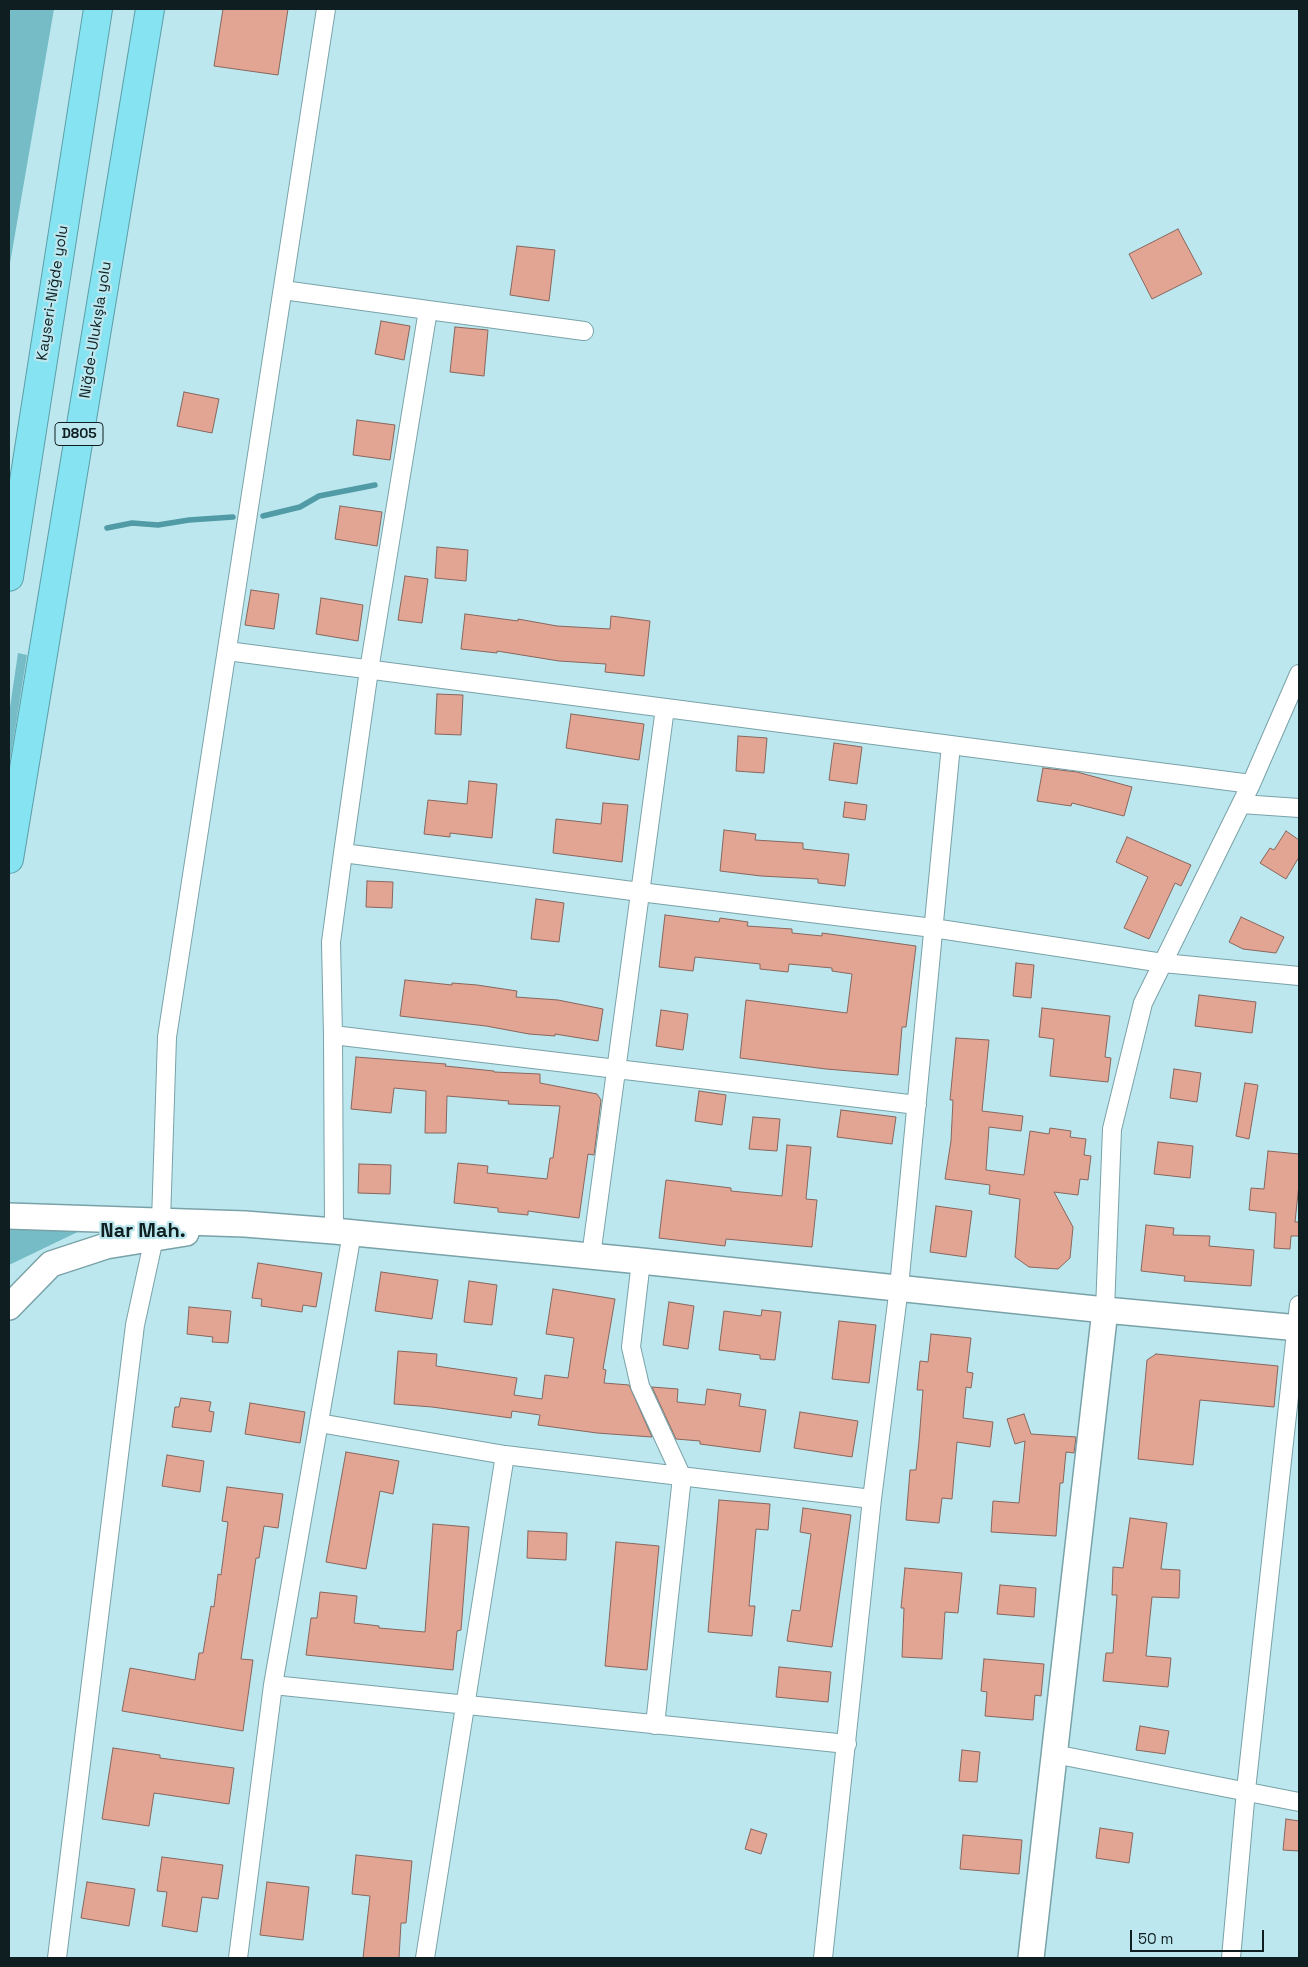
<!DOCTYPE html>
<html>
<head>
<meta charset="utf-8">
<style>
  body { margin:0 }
  #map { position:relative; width:1308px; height:1967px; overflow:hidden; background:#bce7ee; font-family:"Space Grotesk",sans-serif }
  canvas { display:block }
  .frame { position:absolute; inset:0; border:10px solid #0f1f21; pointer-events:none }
  .scale { position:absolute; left:1130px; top:1930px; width:134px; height:22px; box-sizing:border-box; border:2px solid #0f1f21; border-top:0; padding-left:6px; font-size:15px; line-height:18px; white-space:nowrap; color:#0f1f21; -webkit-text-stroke:4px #bce7ee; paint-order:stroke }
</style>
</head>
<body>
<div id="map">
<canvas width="1308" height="1967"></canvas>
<div class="frame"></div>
<div class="scale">50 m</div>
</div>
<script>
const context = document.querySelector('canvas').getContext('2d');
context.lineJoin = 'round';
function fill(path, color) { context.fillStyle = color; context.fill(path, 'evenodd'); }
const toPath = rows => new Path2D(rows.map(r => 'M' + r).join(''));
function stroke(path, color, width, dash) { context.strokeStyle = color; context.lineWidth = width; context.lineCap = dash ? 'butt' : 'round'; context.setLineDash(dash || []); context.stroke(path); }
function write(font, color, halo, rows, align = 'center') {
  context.font = font + ' "Space Grotesk",sans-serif'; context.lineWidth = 4.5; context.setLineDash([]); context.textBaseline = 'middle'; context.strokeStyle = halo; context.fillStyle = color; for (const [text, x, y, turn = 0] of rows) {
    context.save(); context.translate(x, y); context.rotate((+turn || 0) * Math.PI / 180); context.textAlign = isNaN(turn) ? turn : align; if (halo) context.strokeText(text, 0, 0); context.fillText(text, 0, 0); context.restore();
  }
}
fill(toPath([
  [9,9,54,9,9,269],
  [18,653,27,655,9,767,9,714],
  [88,1227,9,1265,9,1229]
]), '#75bcc6');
stroke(toPath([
  [263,516,300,507,319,496,375,485],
  [107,528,132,523,158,525,189,520,233,517]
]), '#509ba6', 5.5);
const building = toPath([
  [223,9,288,9,278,75,214,66,223,9],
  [1178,229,1202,274,1152,299,1129,254,1178,229],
  [517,246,555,250,549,301,510,295,517,246],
  [381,321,410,326,404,360,375,354,381,321],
  [455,327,488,330,484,376,450,372,455,327],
  [184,392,219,399,212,433,177,426,184,392],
  [357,420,395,425,390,460,353,455,357,420],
  [340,506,382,512,377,546,335,539,340,506],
  [437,547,468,550,466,581,435,578,437,547],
  [405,576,428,579,422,623,398,620,405,576],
  [251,590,279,594,274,629,245,625,251,590],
  [321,598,363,605,358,641,316,634,321,598],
  [465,614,518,621,518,619,557,626,610,629,611,616,650,621,644,676,605,672,606,664,559,661,497,651,497,653,461,649,465,614],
  [437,694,463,695,461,735,435,734,437,694],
  [571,714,644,724,639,760,566,748,571,714],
  [738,736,767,738,764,773,736,771,738,736],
  [834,743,862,747,857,784,829,780,834,743],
  [1043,768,1077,772,1132,787,1124,816,1072,803,1071,806,1037,801,1043,768],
  [469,781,497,784,492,838,450,833,450,837,424,834,428,800,467,804,469,781],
  [845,802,867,805,865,820,843,817,845,802],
  [603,803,628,805,622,862,553,853,556,819,601,824,603,803],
  [724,830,756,834,755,840,803,843,803,849,849,854,845,886,818,883,818,879,761,876,720,871,724,830],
  [1286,831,1299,840,1299,857,1286,879,1260,863,1270,848,1274,850,1286,831],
  [1127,837,1191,865,1181,886,1175,883,1149,939,1124,928,1148,877,1116,862,1127,837],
  [367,881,393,882,392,908,366,907,367,881],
  [536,899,564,903,559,942,531,939,536,899],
  [665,915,719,922,720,918,748,922,747,926,792,929,792,933,822,936,822,933,916,946,906,1027,902,1027,898,1075,826,1069,740,1058,746,1000,847,1013,852,974,832,971,832,968,789,964,788,972,760,969,760,964,695,957,693,971,659,967,665,915],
  [1241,917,1284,937,1276,953,1243,949,1229,942,1241,917],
  [1016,963,1034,965,1031,998,1013,996,1016,963],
  [405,980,452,985,452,983,477,985,517,991,516,997,558,1000,603,1009,598,1041,555,1034,555,1036,529,1034,486,1026,400,1016,405,980],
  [1199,995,1256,1002,1252,1033,1195,1026,1199,995],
  [1042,1008,1110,1016,1105,1057,1111,1058,1108,1082,1050,1076,1054,1039,1039,1037,1042,1008],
  [661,1010,688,1014,683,1050,656,1046,661,1010],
  [956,1038,989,1040,982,1111,1023,1116,1021,1131,989,1127,986,1170,1024,1175,1030,1131,1049,1134,1050,1128,1071,1131,1070,1137,1086,1139,1084,1155,1091,1156,1088,1180,1080,1179,1078,1195,1054,1192,1073,1227,1070,1258,1058,1269,1029,1267,1015,1257,1020,1199,989,1194,990,1185,945,1179,951,1141,953,1100,950,1100,956,1038],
  [356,1057,446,1064,445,1066,494,1071,494,1072,540,1074,540,1083,597,1094,601,1100,594,1155,588,1154,579,1218,528,1211,528,1215,498,1212,498,1208,454,1203,458,1163,488,1166,487,1173,547,1179,550,1158,553,1158,560,1106,508,1104,509,1101,447,1096,446,1133,425,1133,426,1091,394,1088,391,1113,351,1109,356,1057],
  [1174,1069,1201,1073,1197,1102,1170,1098,1174,1069],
  [1245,1083,1258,1085,1249,1139,1236,1136,1245,1083],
  [699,1091,726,1095,722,1125,695,1121,699,1091],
  [841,1110,896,1117,892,1144,837,1137,841,1110],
  [753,1117,780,1119,777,1151,749,1149,753,1117],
  [1158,1142,1193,1146,1190,1178,1154,1174,1158,1142],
  [787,1145,811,1147,806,1199,817,1200,812,1247,726,1239,725,1246,659,1238,666,1180,731,1188,731,1191,782,1196,787,1145],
  [1268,1151,1299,1154,1299,1184,1295,1222,1299,1222,1299,1236,1291,1236,1290,1249,1274,1248,1276,1213,1249,1210,1251,1188,1264,1189,1268,1151],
  [359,1164,391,1165,390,1194,358,1193,359,1164],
  [936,1206,972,1211,966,1257,930,1252,936,1206],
  [1146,1225,1174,1228,1173,1235,1210,1236,1209,1246,1254,1250,1251,1286,1184,1281,1185,1276,1141,1271,1146,1225],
  [258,1263,322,1273,316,1307,303,1305,302,1312,261,1306,262,1299,252,1298,258,1263],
  [381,1272,438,1280,432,1319,375,1311,381,1272],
  [469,1281,497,1285,492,1325,464,1322,469,1281],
  [553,1289,615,1299,603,1369,606,1370,604,1383,629,1385,652,1437,597,1433,538,1425,540,1415,512,1411,511,1418,432,1407,394,1404,398,1351,437,1354,436,1366,517,1378,514,1395,542,1399,545,1375,568,1378,574,1338,546,1334,553,1289],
  [669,1302,694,1306,688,1349,663,1345,669,1302],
  [189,1307,231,1311,228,1343,212,1342,213,1337,187,1334,189,1307],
  [762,1310,781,1312,775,1360,760,1359,760,1355,719,1350,724,1311,761,1316,762,1310],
  [839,1321,876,1325,869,1383,832,1379,839,1321],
  [931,1334,971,1338,967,1372,973,1373,971,1388,966,1387,963,1418,993,1422,990,1447,957,1442,952,1499,942,1498,939,1523,906,1520,910,1470,916,1470,919,1441,923,1390,917,1390,920,1361,928,1362,931,1334],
  [1156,1354,1278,1366,1274,1407,1200,1400,1193,1465,1138,1459,1147,1360,1156,1354],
  [652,1387,678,1389,677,1402,705,1405,707,1389,741,1394,739,1406,766,1410,760,1452,700,1444,700,1441,676,1439,652,1387],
  [181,1398,211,1402,209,1411,214,1412,211,1432,172,1427,175,1407,179,1407,181,1398],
  [250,1403,305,1412,300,1443,245,1434,250,1403],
  [800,1412,858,1421,852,1457,794,1448,800,1412],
  [1024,1414,1031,1434,1076,1437,1074,1453,1066,1452,1063,1483,1060,1483,1056,1536,991,1532,993,1501,1019,1503,1025,1441,1015,1444,1007,1419,1024,1414],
  [346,1452,399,1461,393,1494,380,1491,366,1569,326,1562,346,1452],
  [167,1455,204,1461,200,1492,162,1486,167,1455],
  [227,1487,283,1494,278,1528,264,1526,259,1558,256,1558,241,1659,253,1660,243,1731,122,1711,130,1668,195,1680,199,1653,203,1653,211,1606,214,1607,218,1574,221,1575,228,1522,222,1521,227,1487],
  [719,1500,770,1504,768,1530,756,1529,749,1606,755,1606,752,1636,708,1632,719,1500],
  [803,1508,851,1515,832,1647,787,1641,792,1610,800,1611,811,1534,800,1532,803,1508],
  [1130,1518,1167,1523,1161,1569,1180,1570,1179,1598,1152,1597,1146,1656,1171,1658,1168,1687,1103,1681,1106,1653,1113,1653,1117,1595,1112,1595,1113,1567,1123,1568,1130,1518],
  [433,1524,469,1527,461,1630,457,1631,453,1670,306,1655,311,1618,317,1618,320,1592,357,1596,354,1623,379,1626,379,1628,425,1632,433,1524],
  [528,1531,567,1533,566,1560,527,1558,528,1531],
  [616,1542,659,1546,647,1670,605,1666,616,1542],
  [905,1568,962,1573,958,1613,945,1612,942,1659,902,1657,904,1608,901,1608,905,1568],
  [1000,1585,1036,1588,1034,1617,997,1614,1000,1585],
  [984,1659,1044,1664,1041,1696,1035,1695,1033,1720,985,1716,987,1692,981,1691,984,1659],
  [779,1667,831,1672,828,1702,776,1697,779,1667],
  [1140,1726,1169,1731,1165,1754,1136,1750,1140,1726],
  [113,1748,160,1755,160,1758,234,1768,229,1804,154,1793,149,1826,102,1819,113,1748],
  [962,1750,980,1752,977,1782,959,1781,962,1750],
  [1286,1819,1299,1821,1299,1851,1283,1850,1286,1819],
  [1100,1828,1133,1833,1129,1863,1096,1858,1100,1828],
  [751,1829,767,1834,761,1854,745,1849,751,1829],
  [963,1835,1022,1840,1019,1874,960,1869,963,1835],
  [356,1855,412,1861,406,1923,401,1923,399,1958,363,1958,370,1896,352,1894,356,1855],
  [162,1857,223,1865,218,1899,202,1897,197,1932,162,1926,167,1892,157,1891,162,1857],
  [87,1882,135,1889,129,1926,81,1918,87,1882],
  [267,1882,309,1887,303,1940,260,1935,267,1882]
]);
fill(building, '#e2a593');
stroke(building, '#87665d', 1);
const street = toPath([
  [283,290,428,310],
  [584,331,428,310,369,670,343,853,640,892,933,928,1163,963,1299,976],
  [227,651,1251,784],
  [1241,804,1299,808],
  [343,853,331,942,333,1035,917,1105],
  [333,1035,334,1231],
  [161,1221,167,1037,326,9],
  [591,1256,665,708],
  [641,1261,631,1347,640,1386,682,1477,655,1725],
  [1105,1310,1112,1129,1143,1003,1251,784,1299,674],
  [319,1423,505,1455],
  [273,1685,847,1744],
  [1054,1754,1299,1802],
  [57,1958,135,1325,154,1238],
  [238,1958,273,1685,352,1233],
  [425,1958,505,1455,872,1499],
  [823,1958,872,1499,899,1287,951,745],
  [1231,1958,1246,1790,1299,1305]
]);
const secondary = toPath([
  [9,1216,245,1224,334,1231,641,1261,1105,1310,1299,1328],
  [9,1307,51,1264,106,1246,186,1233],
  [1031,1958,1105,1310]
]);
const highway = toPath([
  [9,577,98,9],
  [9,859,150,9]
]);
stroke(street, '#79a2a8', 20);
stroke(secondary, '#79a2a8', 28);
stroke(highway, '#5c9ea8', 30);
stroke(street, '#fff', 18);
stroke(secondary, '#fff', 25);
stroke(highway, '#86e3f1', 28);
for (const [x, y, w] of [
  [79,434,48]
]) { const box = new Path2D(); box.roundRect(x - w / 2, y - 11.5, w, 23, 4); context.fillStyle = '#bce7ee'; context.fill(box); stroke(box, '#0f1f21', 1); }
write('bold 14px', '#0f1f21', null, [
  ["D805",79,434]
]);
write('15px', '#0f1f21', '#bce7ee', [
  ["Kayseri-Niğde yolu",53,293,-81],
  ["Niğde-Ulukışla yolu",96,330,-81]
]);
write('bold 20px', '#0f1f21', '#bce7ee', [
  ["Nar Mah.",143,1232]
]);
</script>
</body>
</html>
